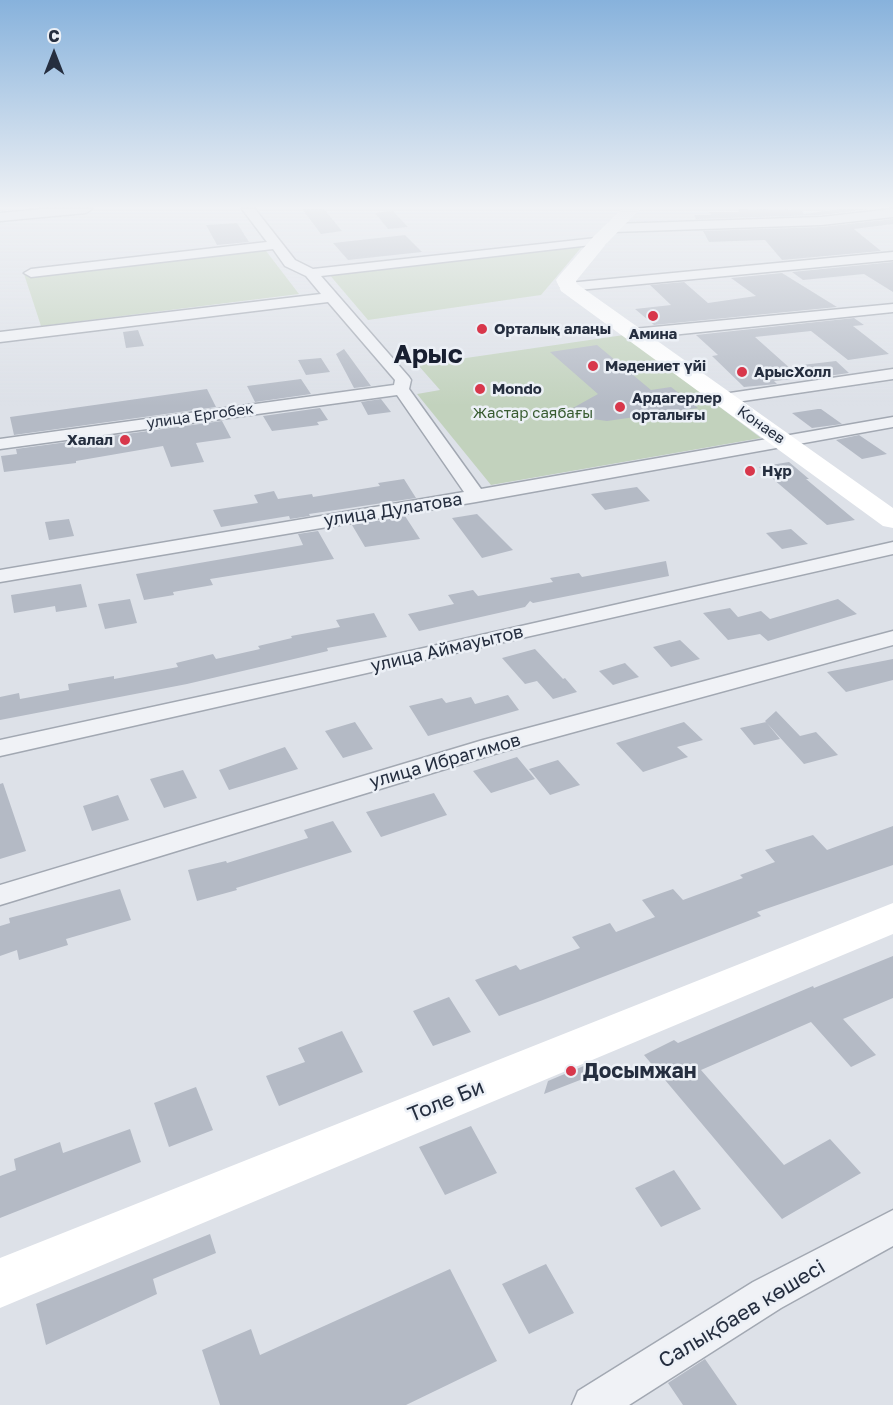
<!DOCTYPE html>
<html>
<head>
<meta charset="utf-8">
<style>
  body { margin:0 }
  #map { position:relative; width:893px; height:1405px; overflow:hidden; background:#dde1e8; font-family:"Golos Text",sans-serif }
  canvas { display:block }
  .north { position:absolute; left:24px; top:24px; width:60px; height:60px; -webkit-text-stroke:4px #ecf0f6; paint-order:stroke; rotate:0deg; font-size:16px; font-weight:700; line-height:24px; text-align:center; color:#252e3f }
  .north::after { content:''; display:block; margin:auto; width:21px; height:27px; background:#252e3f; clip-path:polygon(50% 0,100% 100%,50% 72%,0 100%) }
</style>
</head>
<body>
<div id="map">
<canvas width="893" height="1405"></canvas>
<div class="north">С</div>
</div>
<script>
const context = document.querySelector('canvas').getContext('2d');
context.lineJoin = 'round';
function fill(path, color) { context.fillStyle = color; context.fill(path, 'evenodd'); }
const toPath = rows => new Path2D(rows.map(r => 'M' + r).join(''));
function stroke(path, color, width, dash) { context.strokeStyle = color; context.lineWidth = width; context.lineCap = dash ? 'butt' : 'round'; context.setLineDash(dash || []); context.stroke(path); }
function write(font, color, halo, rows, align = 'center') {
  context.font = font + ' "Golos Text",sans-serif'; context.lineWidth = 5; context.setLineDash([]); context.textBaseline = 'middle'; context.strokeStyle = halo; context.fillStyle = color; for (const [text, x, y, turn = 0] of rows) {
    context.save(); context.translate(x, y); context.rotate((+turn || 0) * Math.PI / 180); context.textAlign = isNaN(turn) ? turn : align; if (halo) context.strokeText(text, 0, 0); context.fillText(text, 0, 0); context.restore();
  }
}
fill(toPath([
  [585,243,541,295,368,320,328,273],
  [263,247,299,294,41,326,24,274],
  [624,335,761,438,491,485,417,394,440,390,418,365]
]), '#c2d2bd');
fill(toPath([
  [302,209,324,209,342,231,321,234],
  [738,209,801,210,804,214,840,209,870,209,821,215,696,219,694,215,711,215,709,212,739,212],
  [393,211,408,227,388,229,375,213],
  [893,219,893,224,854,229,881,251,782,260,765,240,709,242,703,231,821,227],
  [237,223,249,242,217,245,206,225],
  [405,235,422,252,348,260,333,243],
  [893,262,893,292,864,274,803,280,792,272],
  [782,273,837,307,654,325,635,309,671,305,650,285,684,282,708,303,756,296,731,278],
  [854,318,864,325,853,326,889,354,848,360,811,331,755,337,801,378,774,381,777,384,744,387,712,356,718,355,696,335],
  [138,330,144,346,126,348,123,332],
  [597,345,651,390,671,387,698,408,607,421,592,419,571,409,598,394,550,352],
  [344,349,371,386,354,388,336,354],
  [321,358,330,372,306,375,298,360],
  [836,361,849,373,820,377,802,365],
  [301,379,311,394,255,402,247,386],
  [207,389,216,407,14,435,10,417],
  [381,399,391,412,368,415,361,402],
  [320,408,328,420,317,422,319,425,272,431,263,416],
  [818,409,821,409,842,424,812,428,792,413],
  [222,421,231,438,196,443,204,462,171,467,163,446,76,461,76,463,4,472,1,456,17,454,16,449],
  [859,435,887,454,862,459,836,440],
  [789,462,809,479,806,479,855,520,827,525,759,467],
  [404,479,416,498,309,514,310,516,290,519,289,516,221,527,213,510,258,503,254,495,274,491,278,499,312,494,313,497,380,486,378,483],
  [637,487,650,501,605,510,591,494],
  [477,514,513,550,482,558,452,518],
  [405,516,420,539,365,547,352,525],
  [69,519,74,536,49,540,45,522],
  [791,529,808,544,782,549,766,533],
  [318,531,334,559,210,579,213,585,173,592,174,595,144,600,136,574,303,545,298,534],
  [666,561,669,576,533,603,530,601,525,607,419,631,408,614,454,604,448,595,473,590,478,596,553,582,550,578,579,573,582,577],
  [81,584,87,607,56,612,55,606,14,613,11,595],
  [130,599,137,623,105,629,98,604],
  [838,599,857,614,768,641,760,634,728,640,703,613,730,608,738,617,761,611,770,619],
  [374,613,387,637,327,648,328,651,187,684,0,720,0,697,19,693,20,699,69,690,68,684,114,676,114,679,178,667,176,663,213,654,216,659,260,649,258,646,292,638,291,636,340,627,336,620],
  [680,640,700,659,671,667,653,647],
  [535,649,563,679,565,678,577,692,553,699,537,681,525,684,502,658],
  [893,659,893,680,846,692,827,672],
  [625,663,639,677,613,685,599,671],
  [508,695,519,710,428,736,409,706,442,698,446,703,471,697,475,704],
  [776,711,800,736,816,732,838,755,804,764,765,721],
  [355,722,373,749,343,758,325,731],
  [684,722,703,740,677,747,688,757,643,772,616,743],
  [766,722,780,739,754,745,740,728],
  [285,747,298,769,229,790,219,770],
  [517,757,535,779,491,793,473,771],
  [558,760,580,785,550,795,529,769],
  [183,770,197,798,164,808,150,779],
  [3,783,26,851,0,859,0,784],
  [434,793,447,815,381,837,366,812],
  [118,795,129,820,92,831,83,806],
  [333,821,352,852,236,888,237,890,197,901,188,870,226,861,227,863,308,838,304,830],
  [893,826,893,865,757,912,761,916,543,1000,499,1016,475,980,516,965,520,970,580,948,572,937,610,923,616,932,655,917,642,900,673,889,683,900,743,878,740,875,775,862,765,850,813,835,827,850],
  [120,889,131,920,66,939,68,945,19,960,17,950,0,956,0,926,10,923,9,918],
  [893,956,893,998,843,1019,876,1055,851,1067,811,1022,701,1070,784,1165,830,1139,861,1173,782,1219,644,1055,674,1040,678,1043,813,986,814,988],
  [449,997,471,1032,433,1046,413,1011],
  [342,1031,363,1072,279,1106,266,1076,305,1062,298,1048],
  [586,1065,593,1075,544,1094,548,1081],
  [196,1087,213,1130,169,1147,154,1103],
  [471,1126,497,1173,445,1195,419,1147],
  [130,1129,141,1162,0,1218,0,1176,16,1170,14,1159,60,1142,63,1153],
  [674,1170,701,1209,661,1227,635,1188],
  [210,1234,216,1253,153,1279,157,1294,46,1345,36,1304],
  [546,1264,574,1313,529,1334,502,1284],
  [450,1269,497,1361,406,1405,220,1405,202,1350,251,1329,260,1355],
  [705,1359,737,1405,683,1405,668,1383]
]), '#b4bac5');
const street = toPath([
  [43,209,92,209,86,213,0,221,0,213,43,209],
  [242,209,255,209,295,260,313,269,605,237,606,240,605,243,600,244,321,276,409,377,411,380,409,389,481,489,893,417,893,427,476,502,0,582,0,570,464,492,397,395,0,449,0,439,394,385,395,380,328,302,0,342,0,332,321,294,306,276,285,266,273,249,31,277,24,273,31,269,267,242,242,209],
  [893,209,893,217,821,225,613,232,607,228,613,224,821,217,893,209],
  [893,252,893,260,568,291,561,287,568,283,893,252],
  [893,304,893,312,633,339,625,334,633,329,893,304],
  [893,369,893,379,723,404,715,399,723,394,893,369],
  [893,542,893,554,0,756,0,740,415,650,893,542],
  [893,631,893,645,501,752,0,905,0,885,483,740,893,631],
  [893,1210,893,1246,781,1308,629,1405,572,1405,578,1391,753,1282,893,1210]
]);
stroke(street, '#a2a8b2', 3);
fill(street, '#f0f2f6');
fill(toPath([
  [622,209,640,209,606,244,576,281,577,284,893,508,893,528,883,526,561,291,556,280,559,276,594,236,622,209],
  [893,903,893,934,0,1308,0,1258,893,903]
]), '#fff');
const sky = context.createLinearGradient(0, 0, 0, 406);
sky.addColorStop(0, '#87b2dc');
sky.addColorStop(0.51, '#f0f2f5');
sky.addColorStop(1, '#f0f2f500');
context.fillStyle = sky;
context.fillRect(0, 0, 893, 406);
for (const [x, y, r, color] of [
  [653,316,6,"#d8374b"],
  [482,329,6,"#d8374b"],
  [593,366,6,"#d8374b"],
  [742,372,6,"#d8374b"],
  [480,389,6,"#d8374b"],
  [620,407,6,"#d8374b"],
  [125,440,6,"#d8374b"],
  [750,471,6,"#d8374b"],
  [571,1071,6,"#d8374b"]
]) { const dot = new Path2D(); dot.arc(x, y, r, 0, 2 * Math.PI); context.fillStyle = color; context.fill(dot); stroke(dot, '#ecf0f6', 2); }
write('bold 15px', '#252e3f', '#ecf0f6', [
  ["Орталық алаңы",494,329],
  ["Амина",653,334,"center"],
  ["Mәдениет үйі",605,366],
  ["АрысХолл",754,372],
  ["Mondo",492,389],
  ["Ардагерлер",632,398],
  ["орталығы",632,415],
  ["Халал",113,440,"right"],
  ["Нұр",762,471]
], 'left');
write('15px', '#385c31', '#ecf0f6', [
  ["Жастар саябағы",533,413]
]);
write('15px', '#252e3f', '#ecf0f6', [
  ["улица Ергобек",200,416,-8],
  ["Конаев",761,425,35]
]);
write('18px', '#252e3f', '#ecf0f6', [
  ["улица Дулатова",393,510,-9],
  ["улица Аймауытов",447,649,-13],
  ["улица Ибрагимов",445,761,-16]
]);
write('bold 21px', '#252e3f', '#ecf0f6', [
  ["Досымжан",583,1071]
], 'left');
write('21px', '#252e3f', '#ecf0f6', [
  ["Толе Би",446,1101,-22],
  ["Салықбаев көшесі",742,1314,-31]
]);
write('bold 26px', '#181f30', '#ecf0f6', [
  ["Арыс",428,355]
]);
</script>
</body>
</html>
